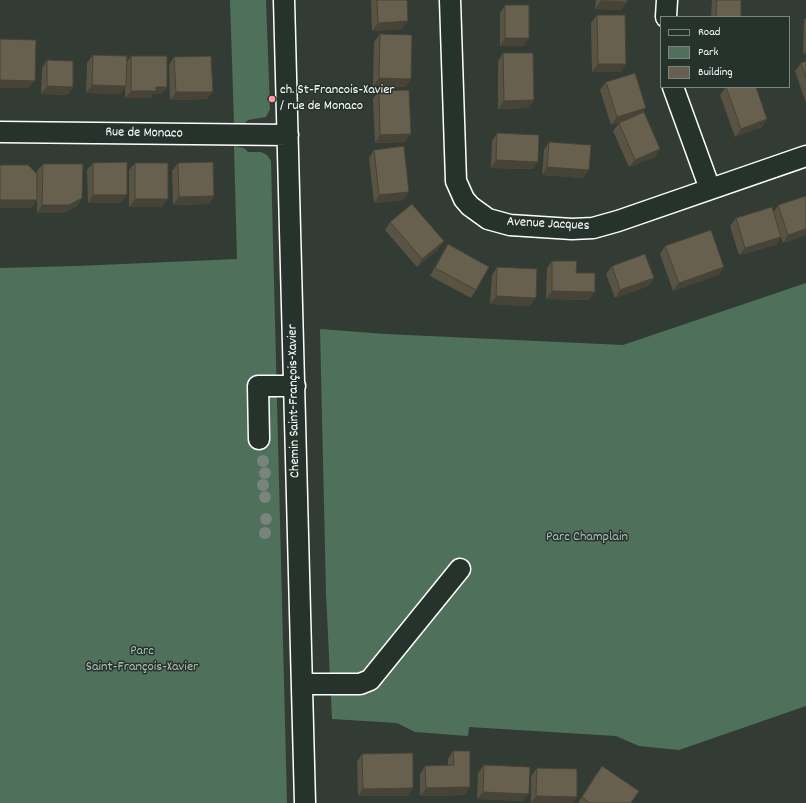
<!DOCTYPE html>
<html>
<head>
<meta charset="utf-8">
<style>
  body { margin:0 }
  #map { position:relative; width:806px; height:803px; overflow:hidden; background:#333c34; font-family:Dekko,sans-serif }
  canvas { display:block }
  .legend { position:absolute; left:660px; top:16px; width:130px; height:72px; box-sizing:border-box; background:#26332d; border:1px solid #7d8581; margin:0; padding:5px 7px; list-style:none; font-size:12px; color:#fff }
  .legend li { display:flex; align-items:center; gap:8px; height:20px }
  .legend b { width:20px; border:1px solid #7d8581 }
</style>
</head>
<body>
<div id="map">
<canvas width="806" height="803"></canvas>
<ul class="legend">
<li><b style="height:5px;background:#26332d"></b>Road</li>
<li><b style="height:11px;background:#4f715c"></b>Park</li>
<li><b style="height:11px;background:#67604f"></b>Building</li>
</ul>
</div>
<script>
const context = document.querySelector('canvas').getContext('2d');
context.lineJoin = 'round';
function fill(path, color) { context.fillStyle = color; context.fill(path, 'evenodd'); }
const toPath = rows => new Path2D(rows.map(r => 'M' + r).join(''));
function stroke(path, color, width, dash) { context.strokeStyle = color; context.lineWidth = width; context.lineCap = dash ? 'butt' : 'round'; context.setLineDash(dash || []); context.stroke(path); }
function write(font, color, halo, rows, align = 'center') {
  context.font = font + ' Dekko,sans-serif'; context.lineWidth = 3; context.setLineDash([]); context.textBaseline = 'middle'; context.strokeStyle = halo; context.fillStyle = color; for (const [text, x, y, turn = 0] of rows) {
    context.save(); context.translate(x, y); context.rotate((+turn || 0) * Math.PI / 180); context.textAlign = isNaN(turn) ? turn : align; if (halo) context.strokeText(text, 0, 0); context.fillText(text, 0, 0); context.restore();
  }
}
fill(toPath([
  [230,0,266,0,270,109,266,117,248,120,245,123,234,123],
  [234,146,244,148,248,152,261,152,267,155,271,161,287,803,0,803,0,268,77,266,237,259],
  [806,283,806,706,679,750,639,746,616,736,469,727,468,736,415,732,397,723,332,719,326,593,320,329,385,334,623,345]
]), '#4f715c');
const minor = toPath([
  [284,0,305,803],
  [450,0,456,181,464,199,470,206,488,219,510,225,572,229,593,228,618,221,806,156],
  [666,17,667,0],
  [673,87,710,189],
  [0,132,288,135],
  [259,439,258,386,295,386],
  [302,684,360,684,370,680,460,569]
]);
stroke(minor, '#fff', 23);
stroke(minor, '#26332d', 20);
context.fillStyle = '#78847c';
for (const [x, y] of [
  [263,461],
  [265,473],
  [263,485],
  [265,497],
  [266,519],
  [265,533]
]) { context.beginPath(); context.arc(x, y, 6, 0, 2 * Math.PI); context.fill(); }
fill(toPath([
  [371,0,407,0,402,29,372,31],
  [596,0,627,0,621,10,595,9],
  [712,0,741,0,741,17,711,17],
  [505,5,524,46,500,46,500,13],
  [597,15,621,72,592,72,591,23],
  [806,18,806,54,803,54,804,20],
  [380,34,411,79,405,87,373,86,374,42],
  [503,53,534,100,528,108,498,109,498,61],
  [93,55,126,63,131,56,167,87,162,94,153,94,150,98,125,98,125,87,120,94,86,93,87,63],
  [174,57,207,99,170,100,169,65],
  [47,60,73,87,67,95,41,94,42,68],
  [806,61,806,103,795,71,801,63],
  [606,82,643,113,655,157,629,167,613,131,619,123,626,120,611,125,600,90],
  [726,87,762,127,735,137,720,95],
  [379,91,405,142,375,143,373,99],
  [497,133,533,169,491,168,492,141],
  [549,142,583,178,542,175,544,150],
  [374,150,403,200,374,203,369,158],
  [93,163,121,203,88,203,87,170],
  [135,163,162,207,129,207,129,170],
  [178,163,214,196,209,204,173,205,172,171],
  [43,164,82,198,77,206,64,213,37,213,37,200,31,208,0,208,37,174,37,171],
  [806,196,806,235,783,243,781,237,776,245,739,255,730,226,736,218,774,212,778,205],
  [390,222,438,249,417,267,385,230],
  [448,244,476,290,471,298,430,276,443,252],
  [665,246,724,267,718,275,673,291,660,254],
  [552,261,576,273,589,300,546,299,547,268],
  [612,266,654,278,648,286,615,298,606,274],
  [497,267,530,306,490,304,492,275],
  [453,751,465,795,420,796,420,774,425,766,448,765,448,759],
  [362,754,413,788,408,796,358,796,357,762],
  [484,765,523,801,477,799,478,773],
  [537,768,577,797,572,803,531,803,531,776],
  [596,774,631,803,578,803]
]), '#595344');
fill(toPath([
  [601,1,627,2,621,10,595,9],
  [408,21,402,29,372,31,378,23],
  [505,38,529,38,524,46,500,46],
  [806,50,806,54,803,54],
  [598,64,626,64,621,72,592,72],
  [379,78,411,79,405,87,373,86],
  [0,80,35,81,29,88,0,88],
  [92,85,126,86,120,94,86,93],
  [47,86,73,87,67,95,41,94],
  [156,87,167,87,162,94,153,94,150,98,125,98,131,91],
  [176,92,213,92,207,99,170,100],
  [534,100,528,108,498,109,504,101],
  [646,108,641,116,611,125,617,117],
  [767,119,762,127,735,137,741,129],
  [411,134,405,142,375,143,380,135],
  [660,149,655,157,629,167,635,160],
  [496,160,538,162,533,169,491,168],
  [547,167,589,170,583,178,542,175],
  [409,192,403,200,374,203,379,195],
  [93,195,127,195,121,203,88,203],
  [214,196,209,204,173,205,179,197],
  [82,198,77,206,64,213,37,213,42,205],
  [135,199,168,199,162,207,129,207],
  [0,200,37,200,31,208,0,208],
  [806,229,806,235,783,243,788,235],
  [781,237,776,245,739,255,745,248],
  [444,241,438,249,417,267,422,259],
  [724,267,718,275,673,291,679,283],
  [654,278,648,286,615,298,620,290],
  [552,291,595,292,589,300,546,299],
  [496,296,536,298,530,306,490,304],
  [470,787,465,795,420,796,426,788],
  [413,788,408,796,358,796,363,789],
  [483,792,529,794,523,801,477,799],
  [536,796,577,797,572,803,531,803]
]), '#484337');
const building = toPath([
  [377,0,407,0,408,21,378,23,377,0],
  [601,0,627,0,627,2,601,1,601,0],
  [717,0,741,0,741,17,716,17,717,0],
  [505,5,529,5,529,38,505,38,505,5],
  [597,15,625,15,626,64,598,64,597,15],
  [380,34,412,35,411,79,379,78,380,34],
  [0,39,36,40,35,81,0,80,0,39],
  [503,53,533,53,534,100,504,101,503,53],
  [93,55,127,56,126,86,92,85,93,55],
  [131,56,167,56,167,87,156,87,156,91,131,91,131,56],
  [211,56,213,92,176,92,174,57,211,56],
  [47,60,73,61,73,87,47,86,47,60],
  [806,61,806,78,801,63,806,61],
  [635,73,646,108,617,117,606,82,635,73],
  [726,87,756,87,767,119,741,129,726,87],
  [409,90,411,134,380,135,379,91,409,90],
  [644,112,660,149,635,160,619,123,644,112],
  [497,133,539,135,538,162,496,160,497,133],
  [549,142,591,145,589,170,547,167,549,142],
  [404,146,409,192,379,195,374,150,404,146],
  [127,162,127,195,93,195,93,163,127,162],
  [213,162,214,196,179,197,178,163,213,162],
  [135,163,168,163,168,199,135,199,135,163],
  [43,164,83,164,82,198,69,205,42,205,43,164],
  [0,165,28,165,37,174,37,200,0,200,0,165],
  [806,196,806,229,788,235,778,205,806,196],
  [412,204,444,241,422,259,390,222,412,204],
  [772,207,781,237,745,248,736,218,772,207],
  [711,230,724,267,679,283,665,246,711,230],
  [448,244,489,267,476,290,435,268,448,244],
  [645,254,654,278,620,290,612,266,645,254],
  [552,261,577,261,576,273,595,273,595,292,552,291,552,261],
  [497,267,537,269,536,298,496,296,497,267],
  [453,751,470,751,470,787,426,788,425,766,454,765,453,751],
  [413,753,413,788,363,789,362,754,413,753],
  [484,765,530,767,529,794,483,792,484,765],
  [602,766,639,791,631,803,590,803,582,797,602,766],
  [537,768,577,769,577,797,536,796,537,768]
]);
fill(building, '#67604f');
stroke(building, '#484337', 1);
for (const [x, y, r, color] of [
  [272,99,4,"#ff9aa2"]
]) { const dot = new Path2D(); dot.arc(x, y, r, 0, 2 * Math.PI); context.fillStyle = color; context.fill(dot); stroke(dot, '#26332d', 1.5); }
write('14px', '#fff', '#26332d', [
  ["ch. St-Francois-Xavier",280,91],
  ["/ rue de Monaco",280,107]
], 'left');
write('14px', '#fff', '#26332d', [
  ["Rue de Monaco",144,134,1],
  ["Avenue Jacques",548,225,3],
  ["Chemin Saint-François-Xavier",295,401,-91]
]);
write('14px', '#b0bfb6', '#26332d', [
  ["Parc Champlain",587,538],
  ["Parc",142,652],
  ["Saint-François-Xavier",142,668]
]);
</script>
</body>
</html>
